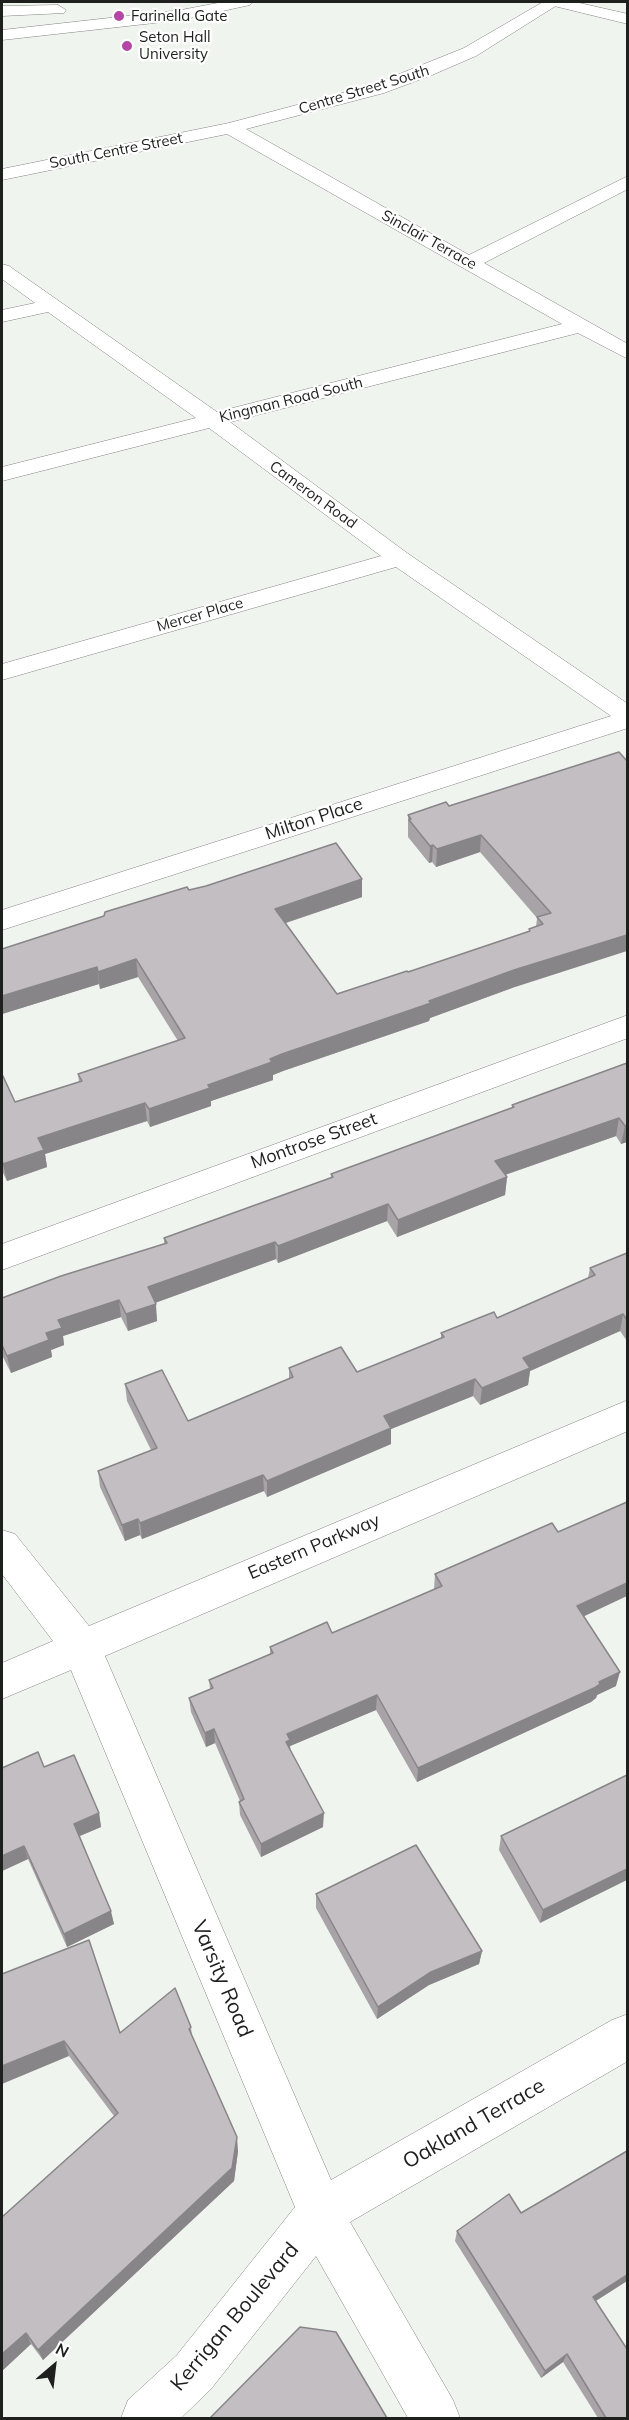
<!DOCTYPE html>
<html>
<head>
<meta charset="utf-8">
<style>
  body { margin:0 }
  #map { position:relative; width:629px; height:2420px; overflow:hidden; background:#f0f4ef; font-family:Mulish,sans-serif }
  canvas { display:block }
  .frame { position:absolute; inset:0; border:3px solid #1e201e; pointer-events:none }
  .north { position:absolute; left:24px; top:2336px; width:60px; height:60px; -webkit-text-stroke:4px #fff; paint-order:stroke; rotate:28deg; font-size:16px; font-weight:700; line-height:24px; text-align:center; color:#1e201e }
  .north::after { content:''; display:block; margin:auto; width:21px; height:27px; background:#1e201e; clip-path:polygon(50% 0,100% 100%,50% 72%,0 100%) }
</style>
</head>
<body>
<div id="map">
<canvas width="629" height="2420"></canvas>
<div class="frame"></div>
<div class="north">N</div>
</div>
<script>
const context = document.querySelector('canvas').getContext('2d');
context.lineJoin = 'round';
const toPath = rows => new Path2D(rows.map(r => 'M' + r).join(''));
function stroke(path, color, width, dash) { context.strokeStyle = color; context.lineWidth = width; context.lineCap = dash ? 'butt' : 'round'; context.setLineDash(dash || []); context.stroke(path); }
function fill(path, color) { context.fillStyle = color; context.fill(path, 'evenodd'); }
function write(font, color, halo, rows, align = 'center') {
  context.font = font + ' Mulish,sans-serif'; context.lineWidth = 4.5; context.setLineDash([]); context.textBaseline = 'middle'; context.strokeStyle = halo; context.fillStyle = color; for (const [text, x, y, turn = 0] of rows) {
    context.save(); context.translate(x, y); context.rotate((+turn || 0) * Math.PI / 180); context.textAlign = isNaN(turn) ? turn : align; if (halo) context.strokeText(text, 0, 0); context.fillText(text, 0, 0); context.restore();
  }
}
const minor = toPath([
  [223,2,252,2,250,5,181,20,2,40,2,30,181,10,223,2],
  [543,2,562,2,476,56,432,75,384,93,246,129,469,255,628,176,628,189,484,263,628,344,628,359,578,333,230,422,407,553,628,704,628,728,2,930,2,910,611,716,396,567,2,680,2,664,381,556,209,428,2,481,2,467,196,418,48,312,2,322,2,310,35,303,2,279,2,264,9,266,217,412,562,324,227,134,2,180,2,169,229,123,372,85,464,48,543,2],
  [58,5,66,10,64,13,2,16,2,6,58,5],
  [628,1015,628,1038,2,1270,2,1244,628,1015],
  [628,1400,628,1431,105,1656,331,2180,612,2020,628,2014,628,2061,350,2222,453,2400,460,2418,408,2418,316,2256,211,2389,181,2418,121,2418,128,2400,177,2355,295,2207,71,1670,2,1699,2,1663,53,1641,2,1574,2,1530,15,1534,89,1626,628,1400]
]);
const major = toPath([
  [548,2,575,2,628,14,628,24,550,5,548,2]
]);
stroke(minor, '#818480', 1);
stroke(major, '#818480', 1);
fill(minor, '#fff');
fill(major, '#fff');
fill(toPath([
  [627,761,512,988,430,1018,429,1021,283,1071,273,1075,273,1080,211,1101,211,1106,150,1127,147,1121,45,1154,47,1167,7,1181,3,1173,2,1174,2,1074,15,1102,79,1082,78,1074,178,1041,138,977,100,989,99,984,2,1014,2,949,189,890,362,879,362,897,286,923,337,994,408,972,529,931,529,929,536,927,537,918,480,852,436,867,432,862,429,863,408,837,408,815,449,806],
  [627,1063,627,1142,621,1144,616,1136,505,1175,507,1177,505,1195,397,1237,387,1221,278,1263,276,1259,155,1303,157,1321,128,1331,121,1317,63,1336,64,1345,51,1350,52,1357,11,1373,2,1355,2,1298,164,1244,164,1238,331,1178,331,1174,512,1108,512,1105],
  [627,1253,627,1341,620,1331,530,1371,528,1385,480,1405,473,1396,391,1429,391,1444,267,1497,264,1491,142,1539,140,1535,125,1541,100,1487,98,1471,151,1450,127,1401,125,1384,188,1421,289,1379,289,1368,357,1372,441,1338,441,1333,497,1318,588,1278,590,1268],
  [435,1574,584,1617,616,1686,597,1695,596,1698,591,1702,417,1782,376,1710,290,1746,290,1750,323,1827,261,1857,240,1815,239,1802,240,1801,215,1743,206,1747,191,1712,189,1698,210,1689,209,1680,270,1654,270,1647,332,1633,434,1590],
  [44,1767,99,1813,101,1827,80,1836,114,1924,67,1947,28,1859,2,1871],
  [627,1775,540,1923,499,1850,501,1836],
  [316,1894,482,1951,479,1964,429,1985,377,2019,316,1908],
  [2,1974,120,2033,191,2027,192,2036,238,2151,234,2181,43,2360,31,2344,2,2371,2,2217,114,2116,69,2056],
  [627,2151,627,2281,596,2301,627,2418,598,2418,563,2362,541,2378,455,2241,457,2231,521,2213]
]), '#a8a3a7');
fill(toPath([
  [481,835,480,852,436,867,437,849],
  [433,845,432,862,429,863,430,846],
  [362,879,362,897,276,926,275,909],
  [627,935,627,951,512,988,430,1018,429,1021,283,1071,273,1075,273,1080,211,1101,211,1106,150,1127,149,1109,282,1054,514,970],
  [136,959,138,977,100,989,98,972],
  [97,967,99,984,2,1014,2,996],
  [145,1103,147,1121,45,1154,47,1167,7,1181,3,1164,38,1138],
  [619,1118,616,1136,493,1179,495,1161],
  [627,1125,627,1142,621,1144,625,1126],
  [507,1177,505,1195,397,1237,398,1220],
  [388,1204,387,1221,278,1263,278,1246],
  [275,1242,276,1259,149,1305,148,1287],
  [119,1300,121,1317,63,1336,64,1345,51,1350,52,1357,11,1373,7,1356,46,1333,58,1320],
  [156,1304,157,1321,128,1331,126,1314],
  [623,1314,620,1331,530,1371,528,1385,480,1405,482,1388,523,1358],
  [475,1379,473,1396,391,1429,391,1444,267,1497,267,1481,384,1416],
  [263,1475,264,1491,142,1539,140,1523],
  [138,1519,140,1535,125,1541,122,1525],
  [627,1583,627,1596,574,1621,577,1606],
  [620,1672,616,1686,597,1695,596,1698,591,1702,417,1782,418,1768],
  [377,1695,376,1710,290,1746,291,1754,286,1742,287,1734],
  [214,1729,215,1743,206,1747,205,1733],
  [99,1813,101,1827,77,1837,74,1824],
  [324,1813,323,1827,261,1857,261,1844],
  [24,1846,28,1859,2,1871,2,1856],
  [627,1869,627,1880,540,1923,543,1910],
  [111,1911,114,1924,67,1947,64,1934],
  [482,1951,479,1964,429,1985,377,2019,378,2007,431,1972],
  [64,2041,69,2056,2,2084,2,2066],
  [237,2137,238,2151,234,2181,43,2360,38,2350],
  [627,2275,627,2281,589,2305,593,2297],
  [26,2333,31,2344,2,2371,2,2354],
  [567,2354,563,2362,541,2378,545,2371]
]), '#888588');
const building = toPath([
  [619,752,627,761,627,935,514,970,429,1001,431,1003,282,1054,270,1059,272,1062,208,1085,210,1088,149,1109,145,1103,38,1138,44,1150,3,1164,2,1160,2,1074,15,1102,82,1081,78,1074,185,1038,136,959,98,972,97,967,2,996,2,949,104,916,105,912,187,887,189,890,206,886,336,843,362,879,275,909,337,994,407,971,408,972,530,931,529,929,543,924,537,917,551,913,481,835,437,849,433,845,430,846,409,820,411,819,408,815,446,802,449,806,619,752],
  [627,1063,627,1125,625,1126,619,1118,495,1161,507,1177,398,1220,388,1204,278,1246,275,1242,148,1287,156,1304,126,1314,119,1300,58,1320,62,1328,46,1333,49,1340,7,1356,2,1345,2,1298,61,1276,167,1243,164,1238,333,1177,331,1174,514,1107,512,1105,627,1063],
  [627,1253,627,1320,623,1314,523,1358,530,1368,482,1388,475,1379,384,1416,391,1428,267,1481,263,1475,140,1523,138,1519,122,1525,98,1471,157,1448,125,1384,162,1370,188,1421,293,1377,289,1368,341,1347,357,1372,444,1337,441,1333,494,1312,497,1318,595,1275,590,1268,627,1253],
  [627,1502,627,1583,577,1606,620,1672,599,1682,600,1684,594,1688,418,1768,377,1695,287,1734,290,1740,286,1742,324,1813,261,1844,239,1802,244,1799,214,1729,205,1733,189,1698,213,1688,209,1680,273,1653,270,1647,327,1622,332,1633,442,1586,435,1574,552,1523,558,1532,627,1502],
  [38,1752,44,1767,74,1755,99,1813,74,1824,111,1911,64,1934,24,1846,2,1856,2,1768,38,1752],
  [627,1775,627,1869,543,1910,501,1836,627,1775],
  [416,1845,482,1951,431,1972,378,2007,316,1894,416,1845],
  [89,1940,120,2033,175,1988,191,2027,189,2029,237,2137,232,2168,38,2350,26,2333,2,2354,2,2217,118,2113,64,2041,2,2066,2,1974,89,1940],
  [627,2151,627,2275,593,2297,627,2349,627,2418,606,2418,567,2354,545,2371,457,2231,509,2194,521,2213,627,2151],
  [300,2327,336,2332,387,2418,210,2418,300,2327]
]);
fill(building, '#c3bec2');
stroke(building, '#888588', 1.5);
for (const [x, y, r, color] of [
  [119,16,6,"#b447a5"],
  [127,46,6,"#b447a5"]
]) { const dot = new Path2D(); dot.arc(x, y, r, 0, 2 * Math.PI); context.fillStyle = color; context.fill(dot); stroke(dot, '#fff', 2); }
write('15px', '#1e201e', '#fff', [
  ["Farinella Gate",131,16],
  ["Seton Hall",139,37],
  ["University",139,54]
], 'left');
write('15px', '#1e201e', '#fff', [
  ["Centre Street South",364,90,-17],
  ["South Centre Street",116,151,-11],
  ["Sinclair Terrace",429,240,29],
  ["Kingman Road South",291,400,-14],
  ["Cameron Road",313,495,36],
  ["Mercer Place",200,615,-16]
]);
write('18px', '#1e201e', '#fff', [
  ["Milton Place",314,819,-18],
  ["Montrose Street",314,1141,-20],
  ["Eastern Parkway",314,1547,-23]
]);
write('21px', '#1e201e', '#fff', [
  ["Varsity Road",222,1979,67],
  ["Oakland Terrace",474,2124,-30],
  ["Kerrigan Boulevard",235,2317,-50]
]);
</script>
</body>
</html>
